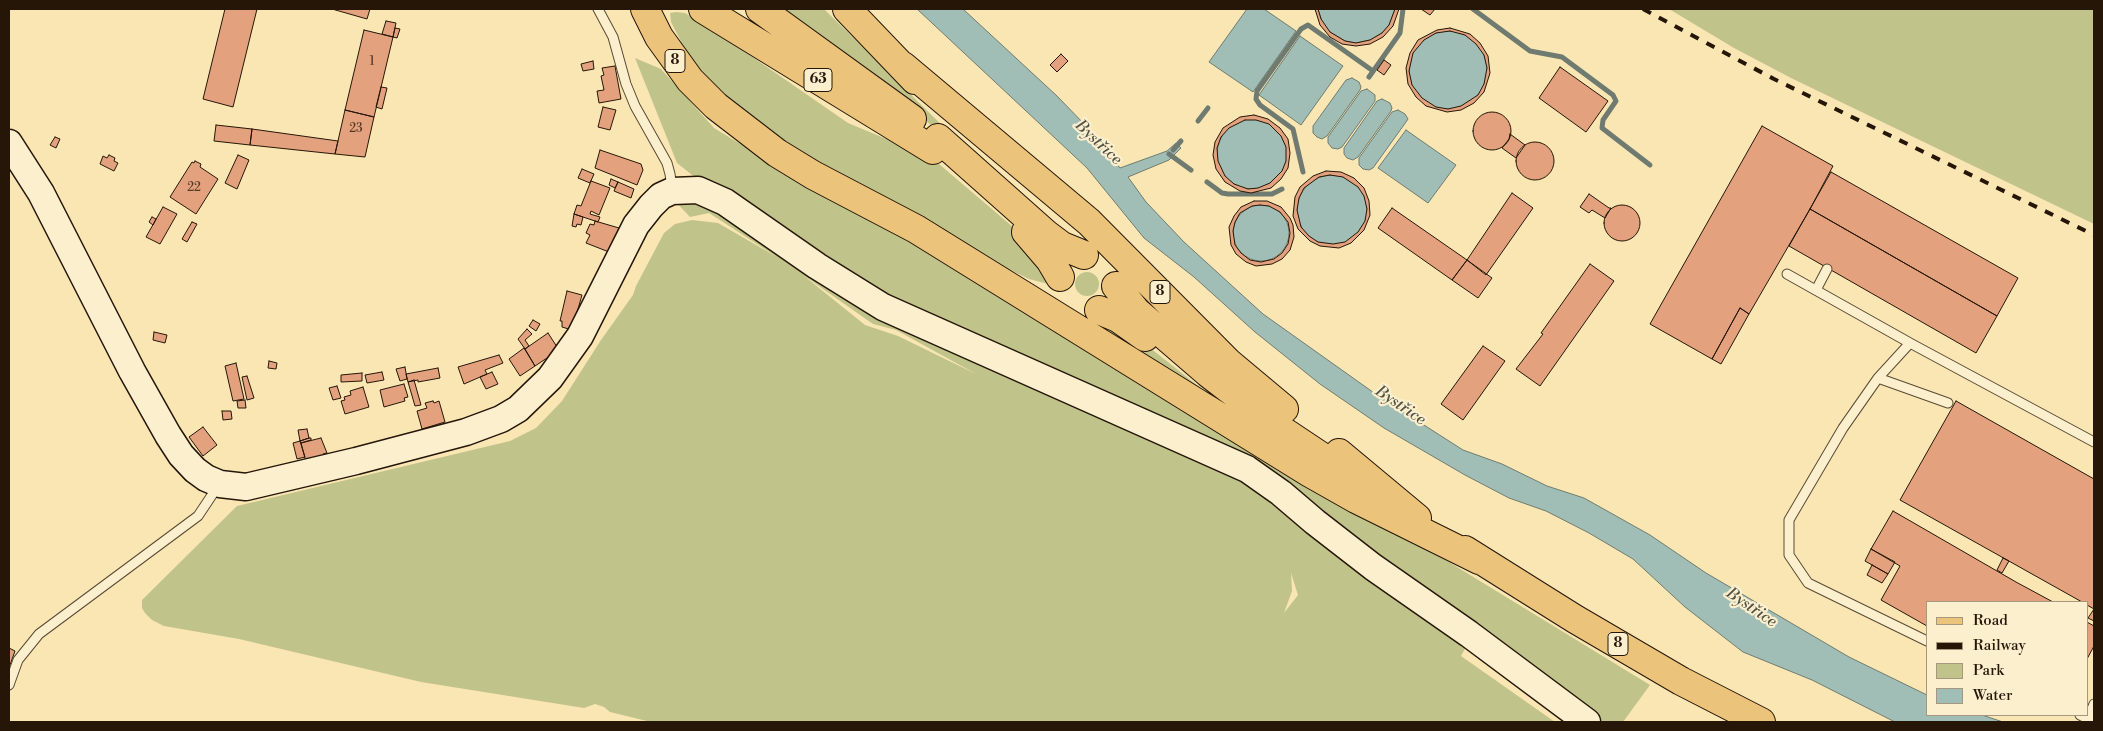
<!DOCTYPE html>
<html>
<head>
<meta charset="utf-8">
<style>
  body { margin:0 }
  #map { position:relative; width:2103px; height:731px; overflow:hidden; background:#f9e6b3; font-family:"Libre Bodoni",serif }
  canvas { display:block }
  .frame { position:absolute; inset:0; border:10px solid #251608; pointer-events:none }
  .legend { position:absolute; left:1926px; top:601px; width:162px; height:115px; box-sizing:border-box; background:#fbefce; border:1px solid #a5987f; margin:0; padding:6px 9px; list-style:none; font-size:15px; color:#251608 }
  .legend li { display:flex; align-items:center; gap:10px; height:25px }
  .legend b { width:25px; border:1px solid #a5987f }
</style>
</head>
<body>
<div id="map">
<canvas width="2103" height="731"></canvas>
<div class="frame"></div>
<ul class="legend">
<li><b style="height:6px;background:#ecc37a"></b>Road</li>
<li><b style="height:6px;background:#251608"></b>Railway</li>
<li><b style="height:14px;background:#c1c48a"></b>Park</li>
<li><b style="height:14px;background:#a0beb5"></b>Water</li>
</ul>
</div>
<script>
const context = document.querySelector('canvas').getContext('2d');
context.lineJoin = 'round';
function fill(path, color) { context.fillStyle = color; context.fill(path, 'evenodd'); }
const toPath = rows => new Path2D(rows.map(r => 'M' + r).join(''));
function stroke(path, color, width, dash) { context.strokeStyle = color; context.lineWidth = width; context.lineCap = dash ? 'butt' : 'round'; context.setLineDash(dash || []); context.stroke(path); }
function write(font, color, halo, rows, align = 'center') {
  context.font = font + ' "Libre Bodoni",serif'; context.lineWidth = 4.5; context.setLineDash([]); context.textBaseline = 'middle'; context.strokeStyle = halo; context.fillStyle = color; for (const [text, x, y, turn = 0] of rows) {
    context.save(); context.translate(x, y); context.rotate((+turn || 0) * Math.PI / 180); context.textAlign = isNaN(turn) ? turn : align; if (halo) context.strokeText(text, 0, 0); context.fillText(text, 0, 0); context.restore();
  }
}
fill(toPath([
  [782,9,824,9,1036,218,882,82],
  [1669,9,2094,9,2094,224,1791,78,1734,48],
  [676,12,685,13,712,29,848,123,932,158,1020,233,1050,282,1048,284,1029,279,992,261,817,168,714,89,690,59,671,22,670,13],
  [635,58,661,69,714,128,782,169,988,281,1356,510,1444,559,1650,685,1623,722,1604,722,1509,656,1267,474,896,301,696,178,677,163],
  [674,200,702,201,1247,480,1467,645,1461,656,1555,722,651,722,610,712,604,707,595,704,584,708,421,682,239,639,164,626,152,620,145,613,142,608,142,600,237,506,510,441,536,428,562,401,601,340,633,295,636,286,664,233,675,224,692,220,718,223,777,257,709,213,690,217],
  [803,275,873,324,896,330,976,374,898,336,865,325],
  [1291,573,1298,595,1284,613,1292,591],
  '1075 284a12 12 0 1 1 24 0a12 12 0 1 1-24 0Z',
  [1093,319,1126,329,1230,411,1076,321]
]), '#c1c48a');
const water = toPath([
  [917,9,963,9,1057,96,1088,128,1120,168,1167,151,1176,143,1181,148,1169,160,1128,177,1146,202,1184,242,1263,314,1377,395,1463,450,1502,464,1547,486,1584,498,1650,535,1706,573,1849,657,1927,695,1927,715,1982,715,2003,722,1895,722,1812,680,1743,652,1685,607,1633,559,1589,533,1546,511,1509,498,1465,475,1384,428,1320,384,1255,332,1194,277,1144,238,1087,168,917,9],
  [1247,9,1264,9,1296,31,1253,92,1209,62,1247,9],
  [1318,9,1395,9,1389,25,1382,33,1370,40,1356,43,1345,41,1330,32,1323,24,1318,9],
  '1409 70a39 39 0 1 1 78 0a39 39 0 1 1-78 0Z',
  [1300,36,1343,66,1301,125,1259,95,1300,36],
  [1352,78,1359,82,1361,87,1360,90,1327,136,1322,139,1317,137,1313,133,1313,126,1346,80,1352,78],
  [1367,89,1375,95,1375,101,1342,147,1338,149,1332,148,1328,143,1328,137,1361,91,1367,89],
  [1382,99,1390,103,1392,108,1391,111,1358,157,1353,160,1347,158,1344,154,1344,148,1377,101,1382,99],
  [1398,110,1405,114,1408,119,1406,122,1373,168,1369,170,1363,169,1359,165,1359,158,1392,112,1398,110],
  '1217 154a35 35 0 1 1 70 0a35 35 0 1 1-70 0Z',
  [1406,130,1456,165,1428,203,1378,168,1406,130],
  '1297 210a35 35 0 1 1 70 0a35 35 0 1 1-70 0Z',
  '1233 233a28 28 0 1 1 56 0a28 28 0 1 1-56 0Z'
]);
fill(water, '#a0beb5');
stroke(water, '#6f7b70', 1);
stroke(toPath([
  [1473,9,1530,51,1562,57,1613,95,1616,101,1603,120,1602,128,1650,165],
  [1369,77,1400,33,1403,9],
  [1198,121,1208,108],
  [1173,150,1181,141],
  [1169,154,1191,170],
  [1303,172,1293,129,1260,105,1256,99,1257,91,1301,29,1308,25,1373,71],
  [1207,182,1222,193,1228,194,1272,194,1282,189]
]), '#6f7b70', 5);
const building = toPath([
  [225,9,257,9,233,107,203,99,225,9],
  [332,9,370,9,367,19,332,9],
  [1315,9,1318,9,1321,19,1330,32,1345,41,1356,43,1370,40,1382,33,1389,25,1395,9,1399,9,1393,26,1383,37,1370,44,1356,46,1342,44,1330,37,1320,25,1315,9],
  [1421,9,1435,9,1430,15,1421,9],
  [386,21,396,23,393,37,382,34,386,21],
  [395,28,400,29,397,38,393,37,395,28],
  [1450,28,1470,34,1480,43,1488,56,1490,73,1484,92,1474,103,1461,110,1447,112,1426,106,1416,97,1408,84,1406,68,1410,53,1418,40,1437,30,1450,28],
  [1450,31,1465,35,1476,44,1484,55,1487,68,1484,84,1478,95,1461,106,1448,109,1436,107,1422,98,1412,85,1409,71,1413,53,1424,40,1436,33,1450,31],
  [364,30,393,37,374,117,345,110,364,30],
  [1061,54,1068,61,1057,72,1050,65,1061,54],
  [1384,60,1391,65,1384,75,1377,70,1384,60],
  [593,61,594,69,583,71,581,64,593,61],
  [615,66,621,99,599,103,597,91,604,90,601,76,604,75,602,68,615,66],
  [1560,67,1608,101,1586,132,1539,98,1560,67],
  [381,87,387,88,382,109,376,107,381,87],
  [603,107,616,110,610,130,598,127,603,107],
  [345,110,374,117,365,157,335,154,345,110],
  '1473 131a19 19 0 1 1 38 0a19 19 0 1 1-38 0Z',
  [1254,115,1268,119,1280,128,1288,139,1290,153,1288,168,1281,179,1271,188,1251,193,1240,191,1225,182,1216,169,1213,155,1215,142,1223,128,1240,117,1254,115],
  [1245,120,1256,120,1269,124,1281,136,1286,147,1286,161,1282,171,1270,183,1258,188,1248,189,1234,184,1225,176,1218,161,1217,148,1221,137,1229,128,1245,120],
  [216,125,252,129,250,145,214,141,216,125],
  [1762,126,1833,166,1810,209,1749,314,1740,308,1712,359,1650,324,1762,126],
  [252,129,338,141,335,154,250,145,252,129],
  [1510,134,1525,145,1516,158,1502,148,1509,139,1510,134],
  [55,137,60,139,56,148,50,145,55,137],
  '1516 161a19 19 0 1 1 38 0a19 19 0 1 1-38 0Z',
  [600,150,641,164,643,170,637,185,595,168,600,150],
  [109,155,115,158,114,161,118,163,114,171,100,164,103,156,107,158,109,155],
  [238,155,249,160,237,189,225,183,238,155],
  [195,161,201,164,200,167,218,179,196,214,170,197,192,162,194,163,195,161],
  [582,169,594,174,590,183,578,178,582,169],
  [1326,171,1341,172,1354,178,1364,188,1369,201,1370,215,1364,230,1351,243,1339,248,1320,246,1310,241,1298,229,1293,216,1295,197,1300,187,1313,176,1326,171],
  [1330,175,1343,177,1358,187,1364,196,1367,209,1365,221,1358,232,1345,242,1333,244,1318,242,1309,236,1301,227,1297,210,1299,198,1304,188,1319,177,1330,175],
  [1831,172,2018,278,1997,316,1810,209,1831,172],
  [611,179,618,182,615,188,609,185,611,179],
  [591,181,610,188,599,215,591,211,590,214,600,217,598,222,574,214,577,205,581,206,591,181],
  [618,182,634,189,631,198,614,191,618,182],
  [1512,193,1533,208,1486,275,1467,260,1512,193],
  [1589,194,1609,208,1611,208,1605,218,1592,210,1589,213,1580,207,1589,194],
  [1254,201,1267,201,1281,207,1290,218,1293,225,1294,237,1290,250,1282,259,1272,264,1256,266,1246,262,1236,254,1231,245,1229,227,1234,216,1241,207,1254,201],
  [1260,205,1269,206,1280,212,1288,222,1290,233,1288,244,1282,253,1274,259,1261,262,1250,260,1241,253,1235,245,1233,231,1235,222,1240,213,1252,206,1260,205],
  '1604 223a18 18 0 1 1 36 0a18 18 0 1 1-36 0Z',
  [163,207,177,214,160,244,146,237,163,207],
  [1392,208,1467,260,1452,280,1378,228,1392,208],
  [1810,209,1997,316,1976,353,1789,246,1810,209],
  [574,214,583,217,581,225,577,224,576,227,572,226,574,214],
  [152,217,156,219,153,225,149,222,152,217],
  [595,221,619,228,609,252,586,243,590,235,586,233,590,224,594,225,595,221],
  [192,222,197,224,187,242,182,239,192,222],
  [1467,260,1492,278,1478,298,1452,280,1467,260],
  [1590,264,1614,281,1540,386,1516,369,1543,334,1541,333,1590,264],
  [567,291,582,295,572,330,562,327,562,321,560,321,567,291],
  [1740,308,1749,314,1721,364,1712,359,1740,308],
  [533,320,540,324,536,331,529,326,533,320],
  [527,329,532,334,525,340,529,346,525,349,518,339,527,329],
  [154,332,167,335,165,343,153,340,154,332],
  [548,333,559,350,535,366,525,349,548,333],
  [1483,346,1505,361,1463,420,1441,404,1483,346],
  [524,348,535,366,520,376,509,359,524,348],
  [499,355,503,363,485,370,487,374,464,384,458,367,499,355],
  [269,361,277,363,276,369,268,368,269,361],
  [236,363,244,399,233,401,225,366,236,363],
  [405,367,407,379,400,381,396,369,405,367],
  [438,368,440,378,418,382,418,380,408,382,406,374,438,368],
  [382,372,384,380,367,383,365,375,382,372],
  [492,372,498,384,486,389,480,377,492,372],
  [362,373,362,381,341,382,341,375,362,373],
  [247,376,254,398,247,400,242,377,247,376],
  [414,380,421,405,415,406,408,382,414,380],
  [404,384,408,397,404,398,405,401,384,407,380,390,404,384],
  [337,386,341,398,333,400,329,388,337,386],
  [363,387,369,407,345,414,341,401,345,400,344,397,351,395,350,391,363,387],
  [245,400,246,408,238,408,237,401,245,400],
  [433,401,434,403,439,401,445,422,422,429,417,411,427,408,425,403,433,401],
  [1956,401,2094,479,2094,621,2088,618,2094,609,2087,605,2087,602,2082,602,1900,500,1956,401],
  [222,411,231,411,232,419,223,420,222,411],
  [203,427,217,445,203,456,189,437,203,427],
  [307,429,309,438,300,441,298,430,307,429],
  [309,438,311,438,311,440,301,443,300,441,309,438],
  [321,438,327,453,323,454,324,456,306,462,301,443,321,438],
  [300,441,305,457,297,459,293,443,300,441],
  [1893,511,2016,582,2053,602,1927,602,1927,626,1881,600,1900,566,1871,549,1893,511],
  [1871,549,1895,562,1888,574,1865,561,1871,549],
  [2003,558,2009,561,2002,573,1997,570,2003,558],
  [1872,565,1888,574,1882,583,1867,575,1872,565],
  [2087,622,2094,626,2094,646,2087,659,2087,622],
  [9,648,15,651,10,665,9,665,9,648]
]);
fill(building, '#e3a27d');
stroke(building, '#251608', 1);
const lane = toPath([
  [598,9,613,37,626,84,635,106,667,163,670,174,672,188],
  [1787,274,1910,343],
  [1816,290,1827,269],
  [1878,378,1948,403],
  [1927,641,1808,583,1789,555,1789,520,1843,428,1878,378,1910,343,2094,442],
  [9,685,18,660,39,634,198,516,218,486],
  [2080,715,2094,722],
  [2088,719,2094,704]
]);
const secondary = toPath([
  [9,143,41,193,132,371,168,435,181,455,195,470,206,478,220,484,246,487,356,461,466,432,501,419,518,409,550,378,580,336,636,225,651,206,661,196,672,191,698,190,725,202,817,266,883,307,1247,469,1281,493,1315,522,1373,567,1469,634,1587,722]
]);
const primary = toPath([
  [645,9,659,37,690,80,716,106,777,153,813,175,916,229,1310,473,1356,499,1479,560],
  [847,9,915,80],
  [903,66,1089,222,1229,363,1284,409],
  [938,138,1046,234,1062,246,1084,255],
  [1026,232,1050,260,1060,277],
  [1116,286,1136,311,1208,373,1286,433,1349,475],
  [1099,310,1118,318,1145,337],
  [1339,453,1417,518],
  [1465,550,1575,619,1681,681,1761,722]
]);
const highway = toPath([
  [703,9,933,150],
  [760,9,912,119]
]);
stroke(lane, '#5a4a33', 11);
stroke(secondary, '#251608', 29);
stroke(primary, '#251608', 30);
stroke(highway, '#251608', 30);
stroke(lane, '#fbefce', 9);
stroke(secondary, '#fbefce', 26);
stroke(primary, '#ecc37a', 28);
stroke(highway, '#ecc37a', 28);
stroke(toPath([
  [1643,9,1774,79,2094,235]
]), '#251608', 4, [9, 9]);
write('12px', '#543925', null, [
  ["1",372,62],
  ["23",356,129],
  ["22",194,188]
]);
for (const [x, y, w] of [
  [675,61,20],
  [818,80,28],
  [1160,292,20],
  [1618,644,20]
]) { const box = new Path2D(); box.roundRect(x - w / 2, y - 11.5, w, 23, 4); context.fillStyle = '#fbefce'; context.fill(box); stroke(box, '#251608', 1); }
write('bold 14px', '#251608', null, [
  ["8",675,61],
  ["63",818,80],
  ["8",1160,292],
  ["8",1618,644]
]);
write('italic 16px', '#505145', '#fbefce', [
  ["Bystřice",1098,143,43],
  ["Bystřice",1400,406,34],
  ["Bystřice",1751,608,34]
]);
</script>
</body>
</html>
